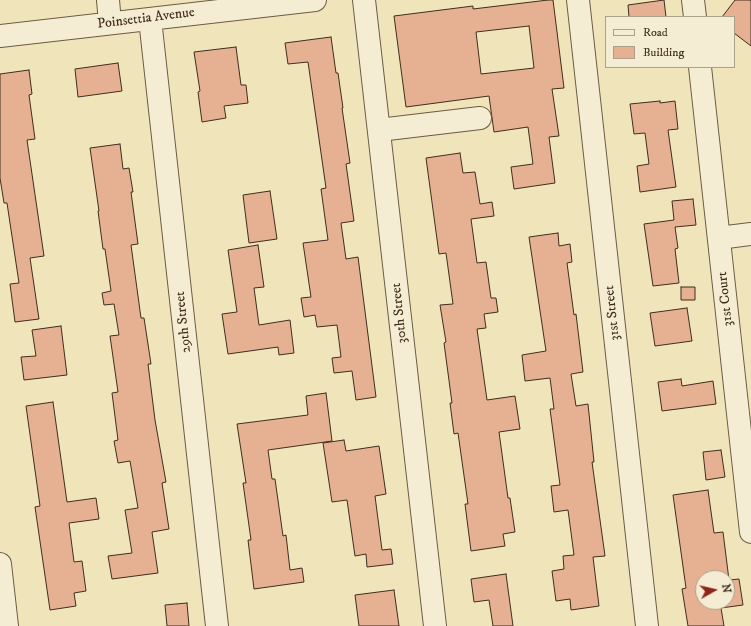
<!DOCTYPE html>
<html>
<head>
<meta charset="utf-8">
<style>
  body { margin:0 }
  #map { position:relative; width:751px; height:626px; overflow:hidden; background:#f0e4bb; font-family:"IM FELL DW Pica",serif }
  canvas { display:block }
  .legend { position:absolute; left:605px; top:16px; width:130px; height:52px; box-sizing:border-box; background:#f5edd3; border:1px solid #aca08a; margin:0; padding:5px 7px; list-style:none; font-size:12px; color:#3f2d1d }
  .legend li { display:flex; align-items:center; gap:8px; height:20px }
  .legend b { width:20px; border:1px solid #aca08a }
  .north { position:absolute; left:695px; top:570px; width:40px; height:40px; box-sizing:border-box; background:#f5edd3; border:1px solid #aca08a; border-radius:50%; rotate:82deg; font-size:11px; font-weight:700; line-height:16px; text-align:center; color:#3f2d1d }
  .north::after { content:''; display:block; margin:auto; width:14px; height:18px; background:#8f2418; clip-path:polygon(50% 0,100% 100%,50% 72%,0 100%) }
</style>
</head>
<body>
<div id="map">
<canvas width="751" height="626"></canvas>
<ul class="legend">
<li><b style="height:5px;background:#f5edd3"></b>Road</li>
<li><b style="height:11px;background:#e6b192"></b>Building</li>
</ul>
<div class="north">N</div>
</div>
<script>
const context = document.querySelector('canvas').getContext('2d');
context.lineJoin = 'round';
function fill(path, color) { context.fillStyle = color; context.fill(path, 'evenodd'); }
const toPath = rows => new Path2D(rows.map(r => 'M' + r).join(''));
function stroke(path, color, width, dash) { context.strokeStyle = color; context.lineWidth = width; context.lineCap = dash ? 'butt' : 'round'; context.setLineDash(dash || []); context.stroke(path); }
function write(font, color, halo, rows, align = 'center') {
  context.font = font + ' "IM FELL DW Pica",serif'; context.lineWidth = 3.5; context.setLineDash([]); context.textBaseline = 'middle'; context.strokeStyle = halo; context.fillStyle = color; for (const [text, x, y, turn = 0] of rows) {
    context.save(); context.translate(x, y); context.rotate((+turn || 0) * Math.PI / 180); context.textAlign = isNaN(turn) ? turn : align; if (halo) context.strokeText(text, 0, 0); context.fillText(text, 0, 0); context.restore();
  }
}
const building = toPath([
  [548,0,553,0,564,88,552,89,559,136,549,137,555,183,514,189,511,167,533,164,528,127,494,132,489,96,406,107,394,16,473,6,473,9,548,0],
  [529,26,534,68,481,74,476,32,529,26],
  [664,0,666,17,629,17,628,5,664,0],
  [735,0,751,0,751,46,734,33,734,17,722,17,735,0],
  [331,37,336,73,338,73,343,108,342,108,350,163,346,164,354,221,341,223,346,259,358,257,376,397,356,400,352,371,334,373,332,358,341,357,337,325,317,327,315,315,304,317,301,298,311,297,303,243,328,240,321,189,326,188,308,62,288,64,285,43,331,37],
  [236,47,241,85,246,85,248,103,224,106,226,118,202,122,198,92,200,91,194,52,236,47],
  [118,63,122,91,78,97,75,69,118,63],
  [29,70,32,94,29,95,35,139,27,140,44,256,30,258,39,319,15,322,10,284,19,283,7,203,4,203,0,178,0,74,29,70],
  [660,101,660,103,675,101,678,129,668,130,676,187,640,192,637,166,649,164,645,133,634,134,630,104,660,101],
  [120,144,123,169,129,168,133,192,131,192,138,244,131,245,141,318,144,318,151,364,148,364,155,420,166,482,162,483,169,529,152,532,158,573,112,579,108,556,132,553,125,510,138,508,130,461,118,463,114,441,118,440,112,393,118,392,110,336,119,335,114,304,104,305,102,293,111,291,105,249,103,249,98,211,99,211,90,148,120,144],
  [460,153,463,173,475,172,480,204,492,202,494,216,471,219,477,263,486,262,491,298,496,298,498,312,484,314,486,328,477,329,487,400,515,396,520,429,499,432,508,498,510,498,515,532,503,534,505,546,471,551,465,504,468,504,458,433,454,434,450,403,452,403,444,343,446,342,440,305,453,304,446,253,439,254,426,158,460,153],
  [270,191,277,239,249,243,243,195,270,191],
  [693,199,696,225,675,227,678,248,675,249,679,283,653,286,644,224,674,220,672,201,693,199],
  [558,233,559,246,570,244,572,262,567,263,574,315,576,314,583,372,571,374,576,406,588,404,594,462,592,462,605,556,593,557,599,606,571,610,570,599,556,601,552,571,564,569,563,556,574,555,568,510,554,512,551,486,560,485,550,409,554,409,550,378,525,381,522,355,546,351,529,237,558,233],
  [258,245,264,287,254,288,259,325,290,320,294,353,279,355,278,347,228,354,222,314,237,312,228,250,258,245],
  [681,287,695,287,695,300,681,300,681,287],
  [687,308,692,341,655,346,650,313,687,308],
  [61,326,67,375,24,380,21,357,36,356,32,330,61,326],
  [681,379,682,386,713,381,716,404,662,411,658,382,681,379],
  [326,393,332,441,268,450,272,479,275,479,283,536,286,535,290,570,302,568,304,582,254,589,248,540,251,540,243,483,246,483,237,424,308,415,306,396,326,393],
  [53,402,67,502,96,498,99,519,69,523,74,562,82,561,86,591,74,593,76,606,50,610,35,507,40,506,26,406,53,402],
  [344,440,346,451,379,446,386,494,375,496,382,550,391,549,393,564,367,567,366,554,355,556,347,500,332,502,323,443,344,440],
  [721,450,725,477,706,480,703,452,721,450],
  [708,490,714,533,723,532,729,580,739,579,743,605,721,608,724,626,688,626,682,589,686,588,673,495,708,490],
  [703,578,727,578,727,602,703,602,703,578],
  [506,574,513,626,493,626,489,600,474,602,471,579,506,574],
  [394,590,399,626,359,626,355,595,394,590],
  [187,603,189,626,167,626,165,605,187,603]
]);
fill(building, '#e6b192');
stroke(building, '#3f2d1d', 1);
const minor = toPath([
  [108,0,110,23],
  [364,0,435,626],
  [578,0,647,626],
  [693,0,695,17],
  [150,19,217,626],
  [0,36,315,0],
  [700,67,751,532],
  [379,130,480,118],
  [719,238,751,234],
  [0,564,7,626]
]);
stroke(minor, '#6b5b44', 24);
stroke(minor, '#f5edd3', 22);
write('14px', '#3f2d1d', '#f5edd3', [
  ["Poinsettia Avenue",146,19,-7],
  ["31st Court",726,299,-96],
  ["30th Street",400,313,-96],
  ["31st Street",613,313,-96],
  ["29th Street",184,322,-96]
]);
</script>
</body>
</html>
